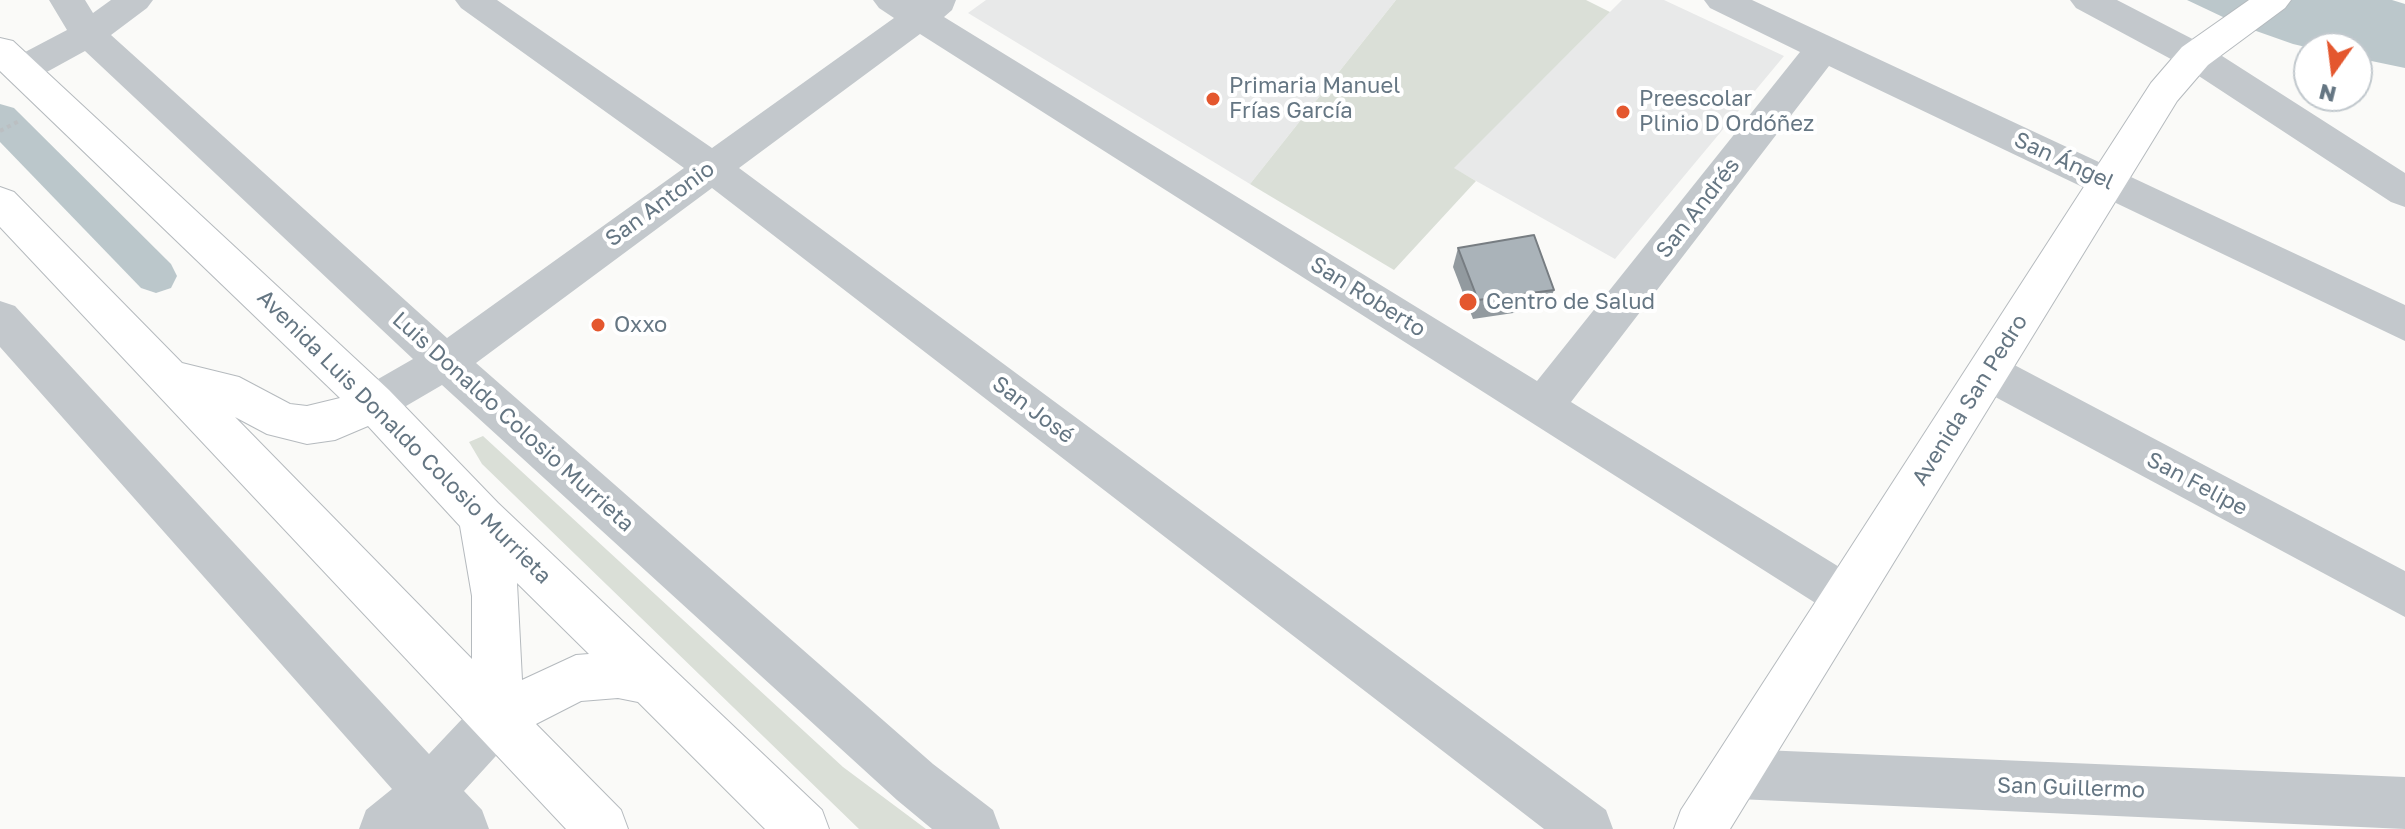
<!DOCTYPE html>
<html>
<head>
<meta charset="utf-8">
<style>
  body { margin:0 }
  #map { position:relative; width:2405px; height:829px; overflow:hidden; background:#fafaf8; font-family:"Golos Text",sans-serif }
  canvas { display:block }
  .north { position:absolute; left:2293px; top:32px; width:80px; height:80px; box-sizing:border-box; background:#fff; border:2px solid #c1c8cd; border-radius:50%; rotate:194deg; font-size:22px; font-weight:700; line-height:32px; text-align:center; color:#657683 }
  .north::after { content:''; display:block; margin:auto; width:28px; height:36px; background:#e4572e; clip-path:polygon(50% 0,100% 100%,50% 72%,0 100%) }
</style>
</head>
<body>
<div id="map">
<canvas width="2405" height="829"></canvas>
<div class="north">N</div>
</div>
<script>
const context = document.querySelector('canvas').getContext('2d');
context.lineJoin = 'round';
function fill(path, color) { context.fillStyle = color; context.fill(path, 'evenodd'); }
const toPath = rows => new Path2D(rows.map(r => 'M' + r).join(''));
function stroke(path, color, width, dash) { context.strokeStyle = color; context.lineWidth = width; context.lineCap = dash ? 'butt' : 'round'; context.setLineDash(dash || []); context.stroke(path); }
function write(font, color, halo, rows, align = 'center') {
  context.font = font + ' "Golos Text",sans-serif'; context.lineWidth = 8; context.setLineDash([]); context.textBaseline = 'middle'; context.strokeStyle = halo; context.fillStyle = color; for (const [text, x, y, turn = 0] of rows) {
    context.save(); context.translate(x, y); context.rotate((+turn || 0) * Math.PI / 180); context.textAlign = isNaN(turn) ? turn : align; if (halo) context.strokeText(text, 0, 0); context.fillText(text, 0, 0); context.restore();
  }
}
fill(toPath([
  [986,0,1396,0,1250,184,968,13],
  [1622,0,1664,0,1784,56,1615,259,1453,168]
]), '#e8e9e9');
fill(toPath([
  [1396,0,1586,0,1610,12,1454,168,1476,181,1394,270,1250,184],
  [483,436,843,767,926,829,859,829,482,464,469,442]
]), '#dadfd7');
fill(toPath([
  [2187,0,2392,0,2405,4,2405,68,2357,58,2357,48,2310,48,2293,44,2242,26]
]), '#bbc7cb');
fill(toPath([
  [0,104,14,108,171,264,177,276,171,288,156,293,141,288,0,142,0,104]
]), '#bbc7cb');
const major = toPath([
  [2249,0,2291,0,2285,8,2208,65,2177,101,1730,829,1674,829,1681,810,2151,83,2182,47,2249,0],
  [0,38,13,41,389,390,498,503,822,810,829,829,765,829,638,702,618,698,581,701,536,724,621,810,628,829,566,829,0,227,0,187,14,192,182,363,239,377,290,404,307,406,340,398,0,71,0,38],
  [235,417,267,434,307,444,335,440,368,426,460,526,472,596,472,659,235,417],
  [517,583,589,654,576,655,522,680,517,583]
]);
stroke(major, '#b5babe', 2);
stroke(toPath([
  [0,131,19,121]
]), '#bbbfc2', 4, [4, 4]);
fill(toPath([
  [49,0,85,0,93,13,111,0,153,0,147,8,111,35,447,338,684,168,461,8,455,0,497,0,712,148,894,18,879,8,873,0,956,0,952,10,944,17,1537,381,1800,52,1710,8,1704,0,1752,0,2405,305,2405,341,1829,66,1571,402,1862,581,1869,596,1862,611,1845,618,1828,611,920,34,739,168,1606,810,1613,829,1544,829,712,188,476,363,933,764,993,810,1000,829,932,829,897,800,442,385,389,416,374,421,359,416,352,403,359,390,413,359,85,51,34,79,21,83,8,79,3,70,8,61,67,30,49,0],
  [2070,0,2117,0,2208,47,2405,173,2405,207,2391,202,2182,65,2076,8,2070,0],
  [0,301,15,306,429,754,479,701,497,694,515,701,522,718,515,735,464,791,482,810,489,829,359,829,366,810,392,789,0,347,0,301],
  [1988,354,2003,359,2405,571,2405,617,1973,385,1966,372,1973,359,1988,354],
  [1738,749,2405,777,2405,829,1738,799,1720,792,1712,774,1720,756,1738,749]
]), '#c3c8cc');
fill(major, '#fff');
fill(toPath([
  [1458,248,1554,290,1547,308,1473,319,1453,267]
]), '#929a9f');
const building = toPath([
  [1534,235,1554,290,1478,300,1458,248,1534,235]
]);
fill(building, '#aab3b9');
stroke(building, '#777d82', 2);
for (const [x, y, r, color] of [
  [1213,99,8,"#e4572e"],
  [1623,112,8,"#e4572e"],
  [1468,302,10,"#e4572e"],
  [598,325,8,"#e4572e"]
]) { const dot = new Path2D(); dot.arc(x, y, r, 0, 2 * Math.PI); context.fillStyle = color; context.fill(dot); stroke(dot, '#fff', 3); }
write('22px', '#657683', '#fff', [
  ["Primaria Manuel",1229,86],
  ["Frías García",1229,111],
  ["Preescolar",1639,99],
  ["Plinio D Ordóñez",1639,124],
  ["Centro de Salud",1486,302],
  ["Oxxo",614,325]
], 'left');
write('22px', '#657683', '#fff', [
  ["San Ángel",2064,161,25],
  ["San Antonio",660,204,-36],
  ["San Andrés",1698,208,-52],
  ["San Roberto",1368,297,32],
  ["Avenida San Pedro",1970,400,-58],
  ["San José",1033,410,37],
  ["Luis Donaldo Colosio Murrieta",513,422,42],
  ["Avenida Luis Donaldo Colosio Murrieta",404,437,45],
  ["San Felipe",2197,484,28],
  ["San Guillermo",2071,788,2]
]);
</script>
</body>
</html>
